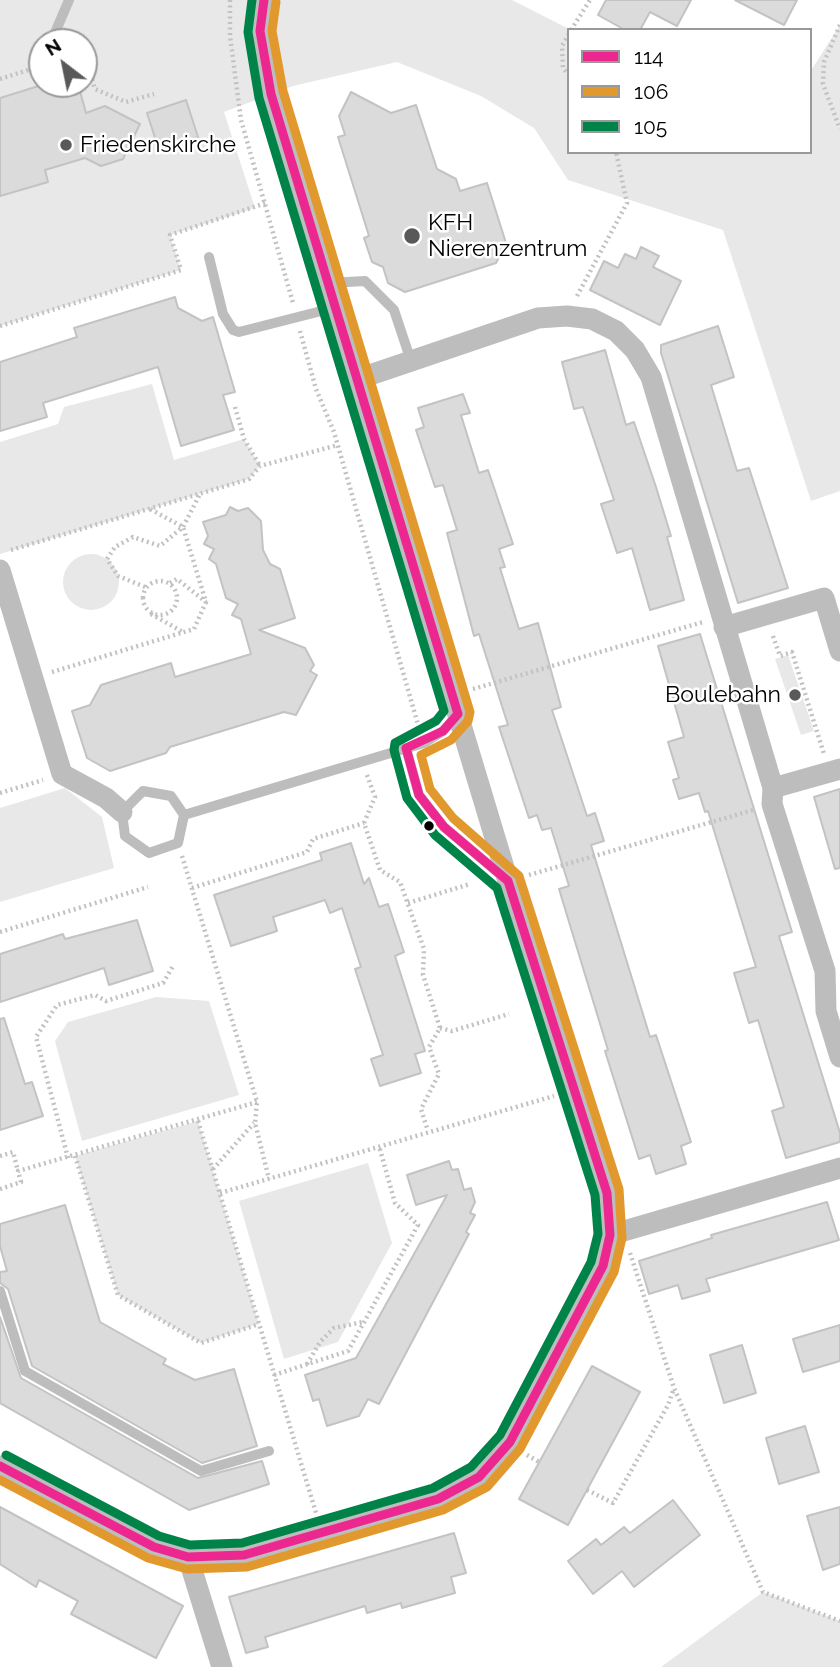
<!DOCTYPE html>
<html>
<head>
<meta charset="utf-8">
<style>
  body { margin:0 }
  #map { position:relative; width:840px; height:1667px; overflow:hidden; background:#fff; font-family:Raleway,sans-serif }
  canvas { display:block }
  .legend { position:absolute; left:567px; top:28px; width:245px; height:126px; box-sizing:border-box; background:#fff; border:2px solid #999; margin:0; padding:9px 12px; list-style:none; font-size:21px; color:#000 }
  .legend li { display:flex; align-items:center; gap:14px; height:35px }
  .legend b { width:35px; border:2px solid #999 }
  .north { position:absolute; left:28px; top:28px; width:70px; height:70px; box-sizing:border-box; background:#fff; border:2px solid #999; border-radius:50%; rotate:328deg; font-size:19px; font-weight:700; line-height:28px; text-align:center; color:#000 }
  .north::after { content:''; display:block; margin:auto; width:24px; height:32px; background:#595959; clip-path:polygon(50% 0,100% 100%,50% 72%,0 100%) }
</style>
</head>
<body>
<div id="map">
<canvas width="840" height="1667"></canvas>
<ul class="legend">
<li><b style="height:9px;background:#ed2790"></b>114</li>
<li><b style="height:9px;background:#e1982d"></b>106</li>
<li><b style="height:9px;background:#008349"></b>105</li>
</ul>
<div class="north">N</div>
</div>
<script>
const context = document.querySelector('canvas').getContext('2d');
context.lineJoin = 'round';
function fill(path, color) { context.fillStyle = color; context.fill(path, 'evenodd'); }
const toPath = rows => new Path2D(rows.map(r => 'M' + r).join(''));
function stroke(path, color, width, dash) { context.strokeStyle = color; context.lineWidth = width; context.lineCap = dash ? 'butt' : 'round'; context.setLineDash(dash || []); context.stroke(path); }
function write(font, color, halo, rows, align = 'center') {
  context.font = font + ' Raleway,sans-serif'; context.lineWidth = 5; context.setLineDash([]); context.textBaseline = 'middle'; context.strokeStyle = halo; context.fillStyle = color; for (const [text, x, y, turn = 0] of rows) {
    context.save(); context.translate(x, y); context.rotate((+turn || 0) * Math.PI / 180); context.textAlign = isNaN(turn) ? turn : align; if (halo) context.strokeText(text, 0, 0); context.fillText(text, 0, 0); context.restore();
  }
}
fill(toPath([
  [0,0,512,0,571,30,569,152,810,152,810,72,840,25,840,491,811,501,723,230,568,180,534,128,481,96,397,62,293,86,224,112,255,208,170,235,181,270,0,326],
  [42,42,84,42,84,84,42,84],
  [152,384,174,460,244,439,260,466,249,479,0,554,0,442,58,424,64,407],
  '63 582a28 28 0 1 1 56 0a28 28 0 1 1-56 0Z',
  [788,655,814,731,801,735,775,659],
  [65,788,102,817,114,868,0,902,0,808],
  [156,997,209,1001,239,1095,82,1141,55,1041,68,1022],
  [198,1121,259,1324,201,1343,118,1295,75,1156],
  [368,1163,392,1243,338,1342,284,1359,239,1201],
  [763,1592,840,1621,840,1667,661,1667]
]), '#e8e8e8');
const building = toPath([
  [606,0,691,0,677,26,650,12,640,30,625,30,598,15,606,0],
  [735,0,797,0,784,25,735,0],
  [45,84,78,84,86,113,105,106,140,124,123,159,101,166,85,158,45,170,48,182,0,196,0,98,45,84],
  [351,92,391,113,416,105,437,169,456,179,460,191,487,183,506,243,496,263,405,292,388,283,383,267,372,262,364,238,369,236,338,137,345,135,339,116,351,92],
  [186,100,198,137,159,150,147,113,186,100],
  [641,247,659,256,653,267,681,281,660,325,590,290,604,261,618,268,625,254,636,259,641,247],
  [175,297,178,308,202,321,213,317,235,392,223,395,234,430,181,446,158,367,43,403,47,417,0,431,0,362,77,337,74,328,175,297],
  [718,326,734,377,711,385,737,471,749,468,788,588,738,603,661,353,661,345,718,326],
  [605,350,626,425,634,422,656,487,671,536,667,537,684,600,650,610,632,548,617,553,601,504,614,500,583,407,574,409,562,362,605,350],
  [463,394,470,413,461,415,479,473,488,470,513,544,499,549,505,567,500,568,519,629,538,623,561,707,552,710,587,816,595,813,604,841,591,845,650,1037,656,1035,691,1142,681,1146,686,1164,656,1174,650,1155,639,1159,605,1051,608,1050,559,889,569,886,551,828,542,830,537,815,529,818,499,727,508,725,479,634,474,636,447,533,457,530,443,485,435,487,416,430,424,427,418,408,463,394],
  [230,507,238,511,248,508,261,521,263,550,270,564,280,569,295,618,259,630,305,648,314,665,310,671,317,675,296,715,284,712,170,747,166,753,110,771,87,758,72,711,90,705,101,685,171,663,175,677,251,654,241,619,232,615,238,604,226,598,216,564,209,559,214,549,204,544,208,536,203,522,226,515,230,507],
  [700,634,792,932,779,936,840,1133,840,1142,786,1158,772,1111,784,1107,758,1020,749,1023,734,973,756,967,708,811,705,812,699,793,679,799,673,780,679,778,668,742,684,737,658,646,700,634],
  [840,789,840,868,835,869,814,797,840,789],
  [351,843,364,884,369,878,379,907,388,904,404,952,395,956,425,1051,415,1054,421,1073,380,1086,371,1059,383,1055,355,969,361,967,342,908,330,913,325,900,273,917,277,931,231,946,214,895,322,860,320,853,351,843],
  [137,920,153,971,109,985,104,968,0,1002,0,954,63,934,65,939,137,920],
  [4,1018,25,1084,32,1082,43,1116,0,1130,0,1019,4,1018],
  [449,1161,452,1170,458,1169,464,1190,471,1188,475,1202,470,1213,475,1215,466,1232,469,1234,379,1404,368,1399,359,1416,327,1426,319,1399,313,1401,305,1375,356,1358,447,1195,416,1205,407,1175,449,1161],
  [827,1202,839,1240,706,1279,710,1291,682,1299,678,1285,649,1294,639,1261,712,1238,711,1235,827,1202],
  [65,1205,100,1322,166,1359,163,1364,195,1380,234,1369,257,1446,202,1463,32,1366,8,1289,0,1283,0,1272,7,1271,0,1246,0,1224,65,1205],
  [0,1317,21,1378,198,1478,262,1461,269,1484,189,1510,0,1403,0,1317],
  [840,1325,840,1361,803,1372,793,1339,840,1325],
  [742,1345,756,1393,724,1403,710,1355,742,1345],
  [592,1366,640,1392,568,1525,519,1499,592,1366],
  [805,1426,819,1472,779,1484,766,1438,805,1426],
  [673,1500,700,1535,634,1587,622,1571,593,1594,568,1561,596,1539,601,1545,624,1527,630,1533,673,1500],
  [0,1507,183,1606,156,1658,71,1614,78,1601,39,1580,36,1587,0,1564,0,1507],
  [840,1507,840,1564,823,1570,807,1516,840,1507],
  [454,1533,466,1573,451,1577,455,1593,402,1608,401,1603,367,1613,365,1606,265,1637,268,1647,246,1653,229,1597,454,1533]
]);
fill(building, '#dbdbdb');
stroke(building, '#c3c3c3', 2);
stroke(toPath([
  [230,0,230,36,241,120,293,303],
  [840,25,824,62,823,84,840,129],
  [571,30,590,0],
  [569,34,562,46,563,68,569,75],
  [84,53,95,89,126,102,154,94],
  [0,79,28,70],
  [577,296,627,203,616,152],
  [0,326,181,270,170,235,266,203],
  [300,331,316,389,334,432,419,728],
  [235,407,244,439,260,466],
  [11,550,249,479,260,466,338,445],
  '143 598a17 17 0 1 1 34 0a17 17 0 1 1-34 0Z',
  [170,583,177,579,206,602],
  [145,587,118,576,107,559,115,547,133,537,160,546,183,527,200,494],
  [151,614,183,632],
  [773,636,780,656,792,652,824,754],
  [52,672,194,629,206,602,183,527,150,509],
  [473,689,703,622],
  [367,775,375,797,364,823,380,870,400,882,424,949,423,975,440,1028,429,1047,439,1074,421,1109,428,1131],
  [0,793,43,780],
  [182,856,257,1102,255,1123,269,1179],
  [529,875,753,810],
  [192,888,307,852,313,839,364,823],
  [408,903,470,884],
  [0,932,148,887],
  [440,1028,452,1031,509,1014],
  [198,1121,316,1513],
  [0,1156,13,1152,18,1171],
  [75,1156,118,1295,201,1343,259,1324],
  [68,1158,36,1037,57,1005,95,995,106,1001,163,983,173,966],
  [213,1169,254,1123],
  [0,1189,21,1182,18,1171,257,1102],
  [220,1193,554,1096],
  [630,1253,674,1388,763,1592,840,1621],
  [307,1364,320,1342,334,1328,363,1322],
  [274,1375,348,1351,418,1225,395,1203,379,1146],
  [527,1455,539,1462],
  [587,1490,613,1503,668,1405,674,1388]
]), '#c2c2c2', 4.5, [2, 3.5]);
stroke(toPath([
  [51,42,69,0],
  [41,67,42,64],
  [209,257,223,314,233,330,239,332,337,307],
  [329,283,365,281,394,310,411,361],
  [406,748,419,795,444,827,502,876],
  [143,791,171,796,184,815,178,843,149,853,125,836,122,812,143,791],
  [184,815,424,743,443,731,458,714],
  [0,1291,25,1371,201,1471,269,1451]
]), '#bdbdbd', 10);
stroke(toPath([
  [358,379,538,318,567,316,592,319,616,331,635,350,651,377,773,788,772,804,825,971,826,1011,840,1057],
  [0,570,62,774,106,798,122,812],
  [724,627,824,598,840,651],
  [773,788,840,769],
  [610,1235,840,1168],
  [0,1466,154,1547,188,1557,244,1555,438,1499,479,1477,510,1442,603,1266,610,1235,607,1193,508,881,271,94,260,31,264,0],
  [188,1557,222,1667]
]), '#bdbdbd', 21);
stroke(toPath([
  [264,0,260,31,271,94,458,714,443,731,406,748,419,795,444,827,508,881],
  [0,1466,154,1547,188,1557,244,1555,438,1499,479,1477,510,1442,603,1266,610,1235,607,1193,508,881]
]), '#ed2790', 9);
stroke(toPath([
  [0,1480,148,1558,187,1569,247,1567,443,1510,487,1487,520,1449,614,1272,622,1238,619,1189,519,876,453,818,430,789,421,755,451,740,468,721,470,712,283,91,272,31,276,2]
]), '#e1982d', 9);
stroke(toPath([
  [6,1455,159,1536,190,1545,242,1543,433,1488,471,1467,500,1435,591,1262,598,1234,595,1195,497,888,435,835,407,798,394,750,395,743,436,721,444,711,259,98,248,32,252,0]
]), '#008349', 9);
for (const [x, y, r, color] of [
  [66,145,7,"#595959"],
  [412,236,9,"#595959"],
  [795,695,7,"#595959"],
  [429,826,6,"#000"]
]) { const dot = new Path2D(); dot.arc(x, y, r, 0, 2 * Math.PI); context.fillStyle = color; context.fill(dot); stroke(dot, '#fff', 2.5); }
write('23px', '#000', '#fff', [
  ["Friedenskirche",80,145],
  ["KFH",428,223],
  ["Nierenzentrum",428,249],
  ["Boulebahn",781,695,"right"]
], 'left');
</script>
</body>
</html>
